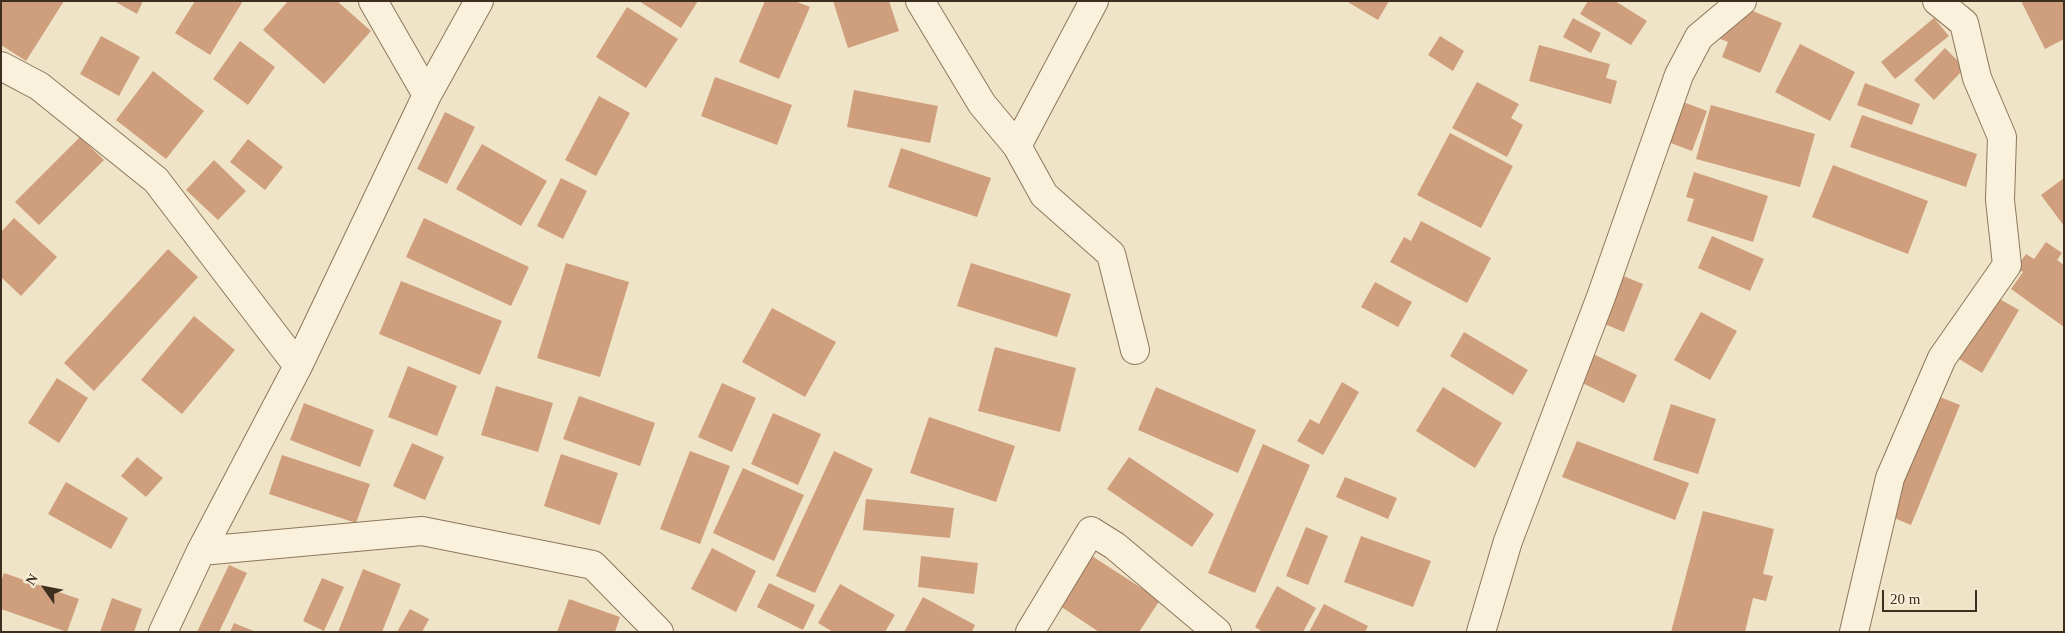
<!DOCTYPE html>
<html>
<head>
<meta charset="utf-8">
<style>
  body { margin:0 }
  #map { position:relative; width:2065px; height:633px; overflow:hidden; background:#f0e4c8; font-family:"Times New Roman",serif }
  canvas { display:block }
  .frame { position:absolute; inset:0; border:2px solid #3d2e20; pointer-events:none }
  .north { position:absolute; left:20px; top:563px; width:50px; height:50px; -webkit-text-stroke:4px #f7eed8; paint-order:stroke; rotate:303deg; font-size:14px; font-weight:700; line-height:20px; text-align:center; color:#3d2e20 }
  .north::after { content:''; display:block; margin:auto; width:18px; height:22px; background:#3d2e20; clip-path:polygon(50% 0,100% 100%,50% 72%,0 100%) }
  .scale { position:absolute; left:1882px; top:590px; width:95px; height:22px; box-sizing:border-box; border:2px solid #3d2e20; border-top:0; padding-left:6px; font-size:15px; line-height:18px; white-space:nowrap; color:#3d2e20; -webkit-text-stroke:4px #f7eed8; paint-order:stroke }
</style>
</head>
<body>
<div id="map">
<canvas width="2065" height="633"></canvas>
<div class="frame"></div>
<div class="north">N</div>
<div class="scale">20 m</div>
</div>
<script>
const context = document.querySelector('canvas').getContext('2d');
context.lineJoin = 'round';
function fill(path, color) { context.fillStyle = color; context.fill(path, 'evenodd'); }
const toPath = rows => new Path2D(rows.map(r => 'M' + r).join(''));
function stroke(path, color, width, dash) { context.strokeStyle = color; context.lineWidth = width; context.lineCap = dash ? 'butt' : 'round'; context.setLineDash(dash || []); context.stroke(path); }
fill(toPath([
  [1,1,64,1,26,61,1,45],
  [114,1,143,1,137,14],
  [195,1,243,1,210,55,175,33],
  [288,1,337,1,371,31,324,84,263,30],
  [639,1,698,1,681,28],
  [765,1,795,1,810,7,779,79,739,62],
  [833,1,889,1,899,31,848,48],
  [1346,1,1389,1,1378,20],
  [1588,1,1615,1,1647,21,1631,45,1580,14],
  [2021,1,2064,1,2064,39,2045,49],
  [627,7,678,39,646,88,596,57],
  [1743,7,1782,23,1760,73,1722,57,1728,42,1718,38,1724,23,1735,27],
  [1573,18,1601,33,1591,53,1563,37],
  [1934,18,1949,36,1895,79,1881,62],
  [101,36,140,57,119,96,80,74],
  [1440,36,1464,51,1453,71,1428,55],
  [240,41,275,67,248,105,213,79],
  [1800,44,1855,72,1830,121,1775,92],
  [1539,45,1610,64,1606,78,1617,81,1611,104,1529,81],
  [1945,48,1965,68,1934,100,1914,80],
  [153,71,204,111,166,159,116,120],
  [715,77,792,105,777,145,701,116],
  [1477,82,1519,104,1511,118,1523,125,1507,157,1452,128],
  [1865,83,1920,104,1912,125,1857,105],
  [854,90,938,106,930,143,847,127],
  [599,96,630,113,596,176,565,160],
  [1683,102,1707,111,1692,151,1668,142],
  [1711,105,1815,134,1800,187,1696,159],
  [445,112,475,127,447,184,417,169],
  [1862,115,1977,154,1966,187,1850,147],
  [1450,133,1513,166,1481,228,1417,195],
  [80,137,104,160,39,225,15,202],
  [248,139,283,167,265,190,230,162],
  [482,144,547,181,521,226,456,189],
  [901,148,991,178,977,217,888,187],
  [214,160,246,191,218,220,186,190],
  [1833,165,1928,201,1908,254,1812,217],
  [1694,172,1768,196,1753,242,1687,221,1694,199,1686,197],
  [561,178,587,191,563,239,537,226],
  [2064,178,2064,226,2041,195],
  [14,218,57,257,21,296,1,277,1,232],
  [424,218,529,267,511,306,406,257],
  [1421,221,1491,258,1467,303,1390,262,1404,237,1411,241],
  [1712,236,1764,259,1750,291,1698,268],
  [2046,242,2062,253,2057,260,2064,265,2064,327,2011,289,2023,272,2016,268,2026,254,2034,259],
  [168,249,198,277,94,391,64,363],
  [566,263,629,282,600,377,537,358],
  [971,263,1071,294,1057,337,957,306],
  [1616,273,1643,284,1624,332,1597,321],
  [401,281,502,321,480,375,379,334],
  [1375,282,1412,302,1398,327,1361,307],
  [1996,297,2019,310,1982,373,1959,359],
  [772,308,836,342,805,397,742,362],
  [1701,312,1737,331,1710,380,1674,360],
  [194,316,235,350,182,414,141,380],
  [1464,332,1528,370,1513,395,1450,356],
  [995,347,1076,368,1060,432,978,411],
  [1589,352,1637,375,1624,403,1576,380],
  [408,366,457,386,437,436,388,417],
  [57,378,88,398,59,443,28,423],
  [1342,382,1359,392,1323,455,1297,441,1310,419,1319,424],
  [722,383,756,398,732,452,698,437],
  [496,386,553,403,538,452,481,435],
  [1156,387,1256,430,1238,473,1138,430],
  [1443,387,1502,423,1475,468,1416,431],
  [1935,395,1960,405,1911,525,1887,515],
  [579,396,655,423,640,466,563,439],
  [304,403,374,430,360,467,290,440],
  [1671,404,1716,419,1698,474,1653,460],
  [773,413,821,434,798,485,751,464],
  [929,417,1015,446,996,502,910,473],
  [1577,441,1689,483,1675,520,1562,477],
  [412,443,444,457,425,500,393,486],
  [1263,444,1310,465,1255,593,1208,573],
  [690,451,730,466,700,544,660,529],
  [834,451,873,469,815,593,776,576],
  [561,454,618,473,600,525,544,506],
  [282,455,370,484,356,523,269,494],
  [137,457,163,478,146,497,121,476],
  [1129,457,1214,514,1192,547,1107,489],
  [743,468,804,495,774,561,713,533],
  [1345,477,1397,498,1388,519,1336,497],
  [66,482,128,518,111,549,48,514],
  [866,499,954,508,950,538,863,530],
  [1703,511,1774,529,1763,574,1773,576,1766,601,1753,598,1745,632,1671,632],
  [1306,527,1328,536,1308,585,1286,576],
  [1361,536,1431,561,1413,607,1344,582],
  [712,548,756,571,736,612,691,589],
  [921,556,978,563,974,594,918,587],
  [1092,556,1160,600,1139,632,1099,632,1060,606],
  [229,565,247,573,219,632,197,632],
  [363,569,401,584,382,632,338,632],
  [4,573,79,599,67,632,1,609,1,582],
  [322,578,344,587,324,631,303,621],
  [769,583,815,605,803,630,757,607],
  [840,584,895,615,885,632,833,632,818,623],
  [1277,586,1316,608,1303,632,1263,632,1255,627],
  [923,597,975,625,972,632,904,632],
  [112,598,142,609,134,632,100,632],
  [569,599,620,617,615,632,557,632],
  [1324,604,1368,626,1365,632,1309,632],
  [410,609,429,619,422,632,397,632],
  [234,623,256,632,230,632]
]), '#cf9f7d');
const street = toPath([
  [920,1,982,104,1017,146,1044,195,1111,254,1135,350],
  [1,66,39,86,156,180,298,366],
  [427,95,479,1],
  [1017,146,1094,1],
  [201,551,422,531,593,565,659,632],
  [163,632,201,551,298,366,427,95,373,1],
  [1030,632,1091,531,1115,546,1217,632],
  [1481,632,1508,541,1601,297,1679,75,1699,37,1742,1],
  [1854,632,1890,478,1942,358,2007,265,2000,200,2002,137,1977,78,1964,23,1937,1]
]);
stroke(street, '#8d765c', 30);
stroke(street, '#faf1dc', 28);
</script>
</body>
</html>
